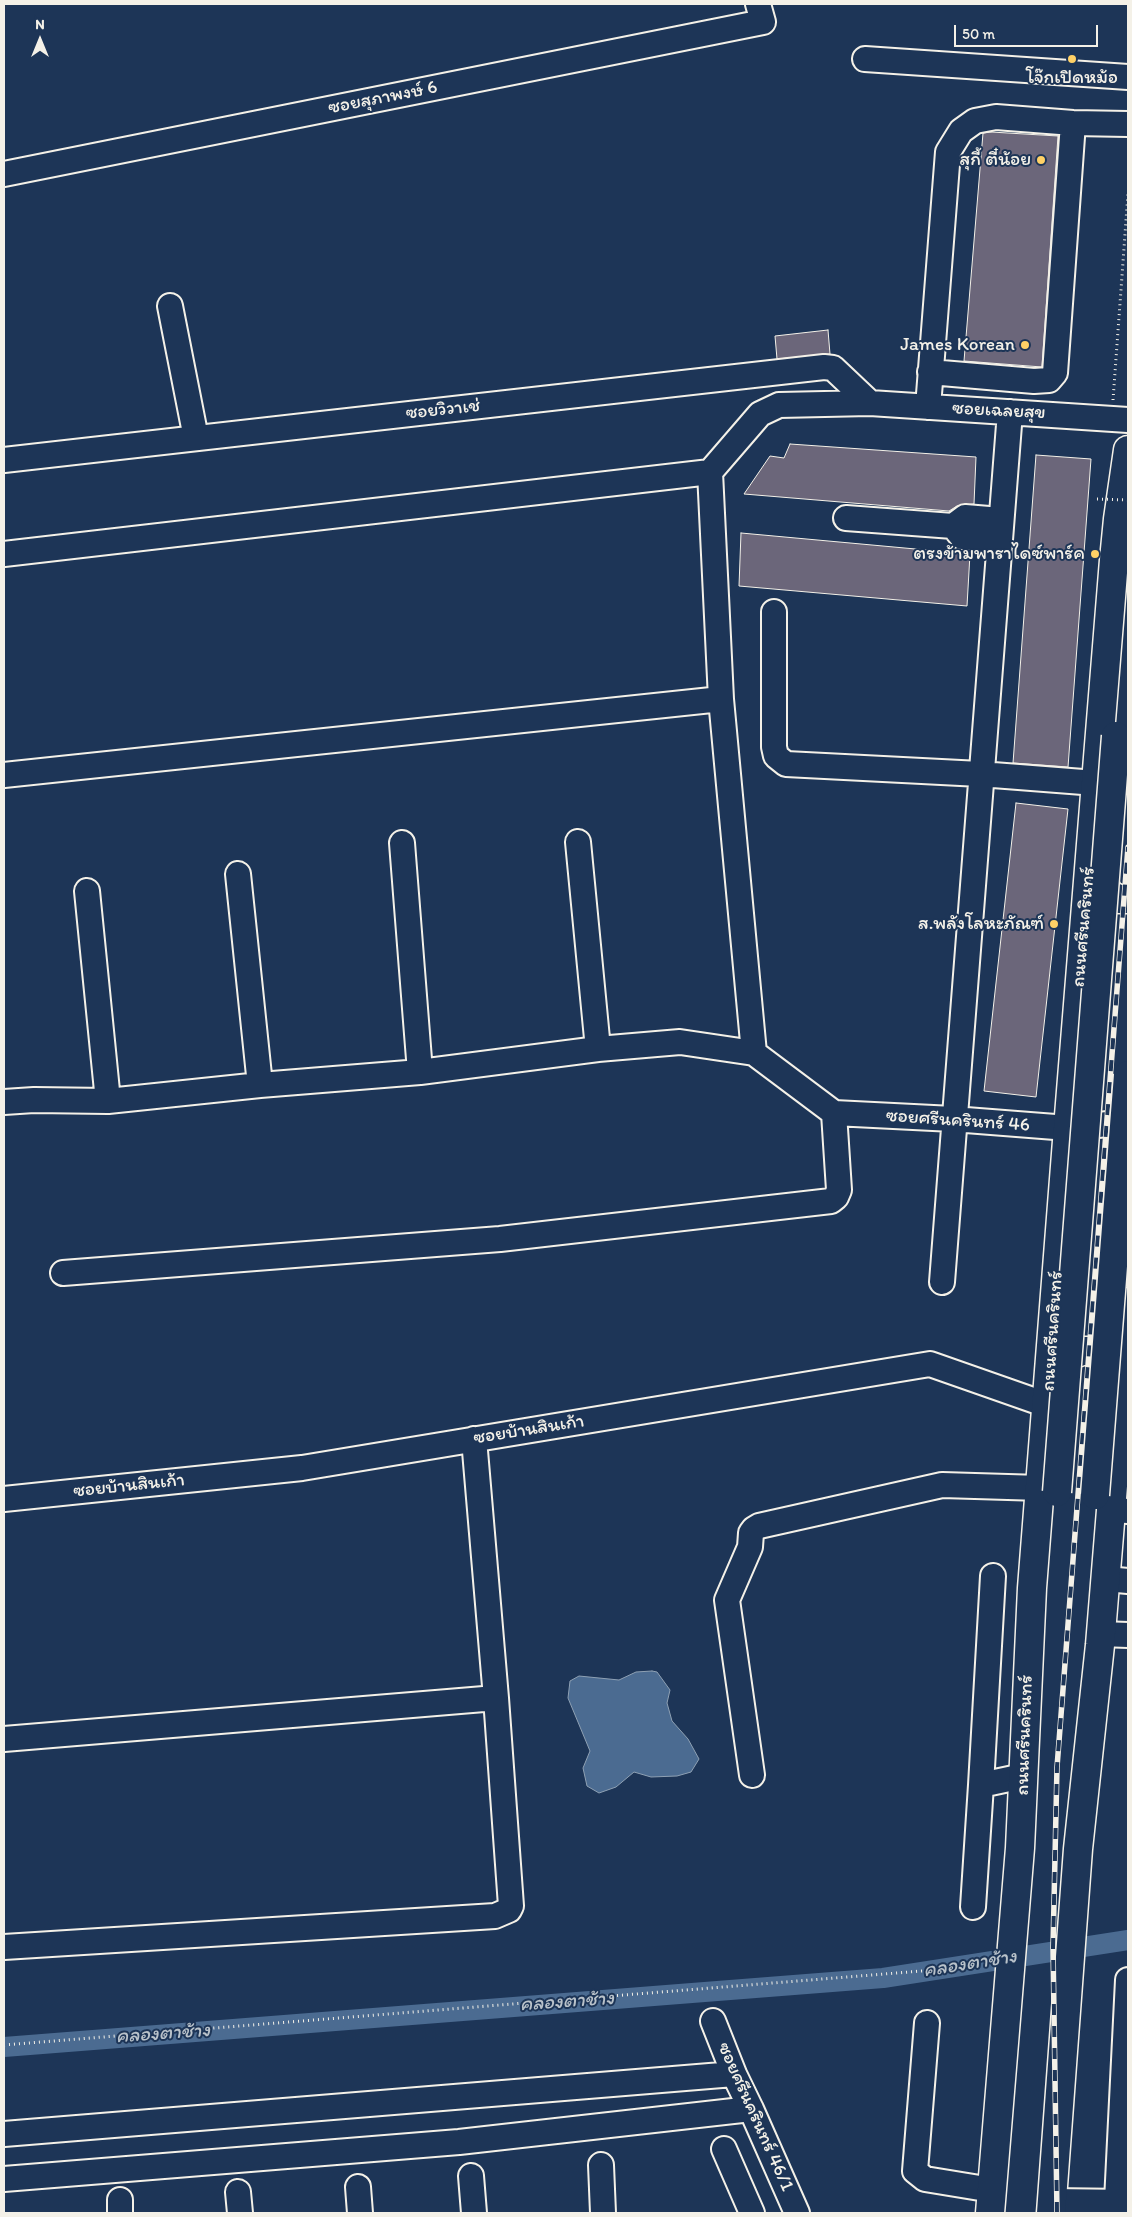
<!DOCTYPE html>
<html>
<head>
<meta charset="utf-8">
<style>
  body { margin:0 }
  #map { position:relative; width:1132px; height:2217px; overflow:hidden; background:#1d3557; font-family:Itim,sans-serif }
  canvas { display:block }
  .frame { position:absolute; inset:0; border:5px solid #f4f1e8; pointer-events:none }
  .north { position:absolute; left:15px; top:15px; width:50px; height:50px; -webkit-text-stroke:4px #1d3557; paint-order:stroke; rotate:0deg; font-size:14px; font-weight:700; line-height:20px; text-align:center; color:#f4f1e8 }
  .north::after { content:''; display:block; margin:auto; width:18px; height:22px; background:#f4f1e8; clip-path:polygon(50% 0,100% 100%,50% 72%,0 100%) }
  .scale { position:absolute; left:954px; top:25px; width:144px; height:22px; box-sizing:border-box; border:2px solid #f4f1e8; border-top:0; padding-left:6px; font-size:15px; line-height:18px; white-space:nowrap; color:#f4f1e8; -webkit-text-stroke:4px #1d3557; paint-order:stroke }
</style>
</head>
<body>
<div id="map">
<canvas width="1132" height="2217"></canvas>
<div class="frame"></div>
<div class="north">N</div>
<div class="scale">50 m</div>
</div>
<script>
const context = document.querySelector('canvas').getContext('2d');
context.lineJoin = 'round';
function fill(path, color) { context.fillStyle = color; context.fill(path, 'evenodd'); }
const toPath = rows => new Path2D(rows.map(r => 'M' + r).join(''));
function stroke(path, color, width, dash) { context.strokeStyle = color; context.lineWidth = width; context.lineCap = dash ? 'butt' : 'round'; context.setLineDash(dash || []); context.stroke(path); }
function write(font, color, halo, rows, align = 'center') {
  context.font = font + ' Itim,"Playpen Sans Thai",sans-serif'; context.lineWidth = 4; context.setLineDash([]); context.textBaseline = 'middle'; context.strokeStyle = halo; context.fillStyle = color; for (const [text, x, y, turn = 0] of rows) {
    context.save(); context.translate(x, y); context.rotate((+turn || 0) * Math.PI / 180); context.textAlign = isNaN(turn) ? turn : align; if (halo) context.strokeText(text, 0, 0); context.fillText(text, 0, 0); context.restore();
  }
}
const water = toPath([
  [652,1671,657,1672,670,1690,667,1703,672,1721,688,1739,699,1759,691,1772,677,1776,651,1777,634,1772,616,1787,599,1793,587,1786,583,1768,590,1751,568,1698,570,1681,579,1676,619,1680,636,1672,652,1671]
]);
fill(water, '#4b6b91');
stroke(water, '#8fa1b4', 1);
stroke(toPath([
  [4,2047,883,1978,1128,1940]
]), '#4b6b91', 20);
const building = toPath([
  [991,132,1058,136,1042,367,964,361,983,133,991,132],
  [828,330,830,354,777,359,775,336,828,330],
  [790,444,976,457,974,504,957,506,949,511,744,494,770,456,784,458,790,444],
  [1036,455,1091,459,1068,767,1013,763,1036,455],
  [741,533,970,554,967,606,739,586,741,533],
  [1016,803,1068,809,1036,1097,984,1091,1016,803]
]);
fill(building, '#6b667a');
stroke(building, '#f4f1e8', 1);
const minor = toPath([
  [865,59,1128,77],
  [4,174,763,22,758,4],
  [170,306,196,438],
  [930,372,1034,381,1049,380,1055,373,1073,123],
  [928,407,948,152,961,131,975,121,996,117,1073,123,1128,124],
  [4,460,824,367,833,368,870,403],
  [846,518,953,526,965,517,1001,520],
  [953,526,962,537,999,540],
  [4,554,710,472],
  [774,612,774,747,776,756,786,764,980,774,1096,783],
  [4,775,721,699],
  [578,842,598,1049],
  [402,843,420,1072],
  [238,874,260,1085],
  [87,891,108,1101],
  [754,1053,721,699,710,472,760,414,779,405,870,403,1128,420],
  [4,1102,34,1100,108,1101,260,1085,420,1072,598,1049,680,1042,754,1053,834,1113,953,1119,1068,1128,1128,1122],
  [63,1273,500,1239,831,1201,836,1197,839,1190,834,1113],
  [942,1282,1010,412],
  [4,1499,302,1468,930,1364,1047,1405],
  [1113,1510,1128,1511],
  [1106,1579,1128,1581],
  [1101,1634,1128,1635],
  [4,1739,496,1698],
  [752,1775,727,1600,750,1547,751,1533,754,1529,759,1526,942,1485,1041,1488],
  [981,1785,993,1576],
  [973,1907,981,1785,1023,1776],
  [4,1947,495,1916,509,1910,511,1906,496,1698,474,1439],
  [713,2021,734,2074,751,2109,797,2213],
  [927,2023,915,2171,925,2179,992,2190],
  [4,2134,734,2074],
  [724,2149,752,2213],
  [601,2165,603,2213],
  [471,2176,474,2213],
  [4,2179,459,2142,751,2109],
  [358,2187,360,2213],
  [238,2192,240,2213],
  [120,2200,120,2213],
  [1052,2201,1128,2202],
  [1117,2201,1128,1980]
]);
const major = toPath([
  [1096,870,1110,895,1119,899,1128,899],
  [1055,1375,1071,1355,1082,1351,1093,1351,1105,1358,1116,1379],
  [990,2213,1020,1848,1032,1588,1068,1128,1114,560,1118,519,1128,450],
  [1051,2213,1078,1849,1100,1645,1128,1302]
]);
stroke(minor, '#f4f1e8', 28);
stroke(major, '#f4f1e8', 31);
stroke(toPath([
  [1113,400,1128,193],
  [4,2045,934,1970]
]), '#f4f1e8', 3, [1, 4]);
stroke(minor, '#1d3557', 24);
stroke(major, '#1d3557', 28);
const rail = toPath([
  [1057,2213,1053,1947,1057,1767,1128,847]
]);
stroke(rail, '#f4f1e8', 5.5);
stroke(rail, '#1d3557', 4, [11]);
const majorBridge = toPath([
  [1057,1492,1116,736],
  [1095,1495,1128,1075]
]);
stroke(majorBridge, '#f4f1e8', 31, []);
stroke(toPath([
  [1097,499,1128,500]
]), '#f4f1e8', 3, [1, 4]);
stroke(majorBridge, '#1d3557', 28);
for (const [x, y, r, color] of [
  [1072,59,5,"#ffd166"],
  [1041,160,5,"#ffd166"],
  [1025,345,5,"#ffd166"],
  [1095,554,5,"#ffd166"],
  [1054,924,5,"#ffd166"]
]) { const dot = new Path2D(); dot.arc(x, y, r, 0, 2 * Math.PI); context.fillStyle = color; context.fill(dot); stroke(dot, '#1d3557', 2); }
write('19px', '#f4f1e8', '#1d3557', [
  ["โจ๊กเปิดหม้อ",1072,78,"center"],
  ["สุกี้ ตี๋น้อย",1031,160],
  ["James Korean",1015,345],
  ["ตรงข้ามพาราไดซ์พาร์ค",1085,554],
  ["ส.พลังโลหะภัณฑ์",1044,924]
], 'right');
write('19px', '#f4f1e8', '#1d3557', [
  ["ซอยสุภาพงษ์ 6",383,98,-11],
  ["ซอยวิวาเช่",443,410,-6],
  ["ซอยเฉลยสุข",999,411,3],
  ["ถนนศรีนครินทร์",1084,927,-85],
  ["ซอยศรีนครินทร์ 46",958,1121,4],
  ["ถนนศรีนครินทร์",1053,1331,-86],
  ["ซอยบ้านสินเก้า",529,1430,-9],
  ["ซอยบ้านสินเก้า",129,1486,-6],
  ["ถนนศรีนครินทร์",1025,1735,-88],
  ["ซอยศรีนครินทร์ 46/1",755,2117,66]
]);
write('italic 20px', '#b9c2ca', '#1d3557', [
  ["คลองตาช้าง",970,1964,-9],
  ["คลองตาช้าง",567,2002,-4],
  ["คลองตาช้าง",163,2034,-4]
]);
</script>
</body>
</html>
